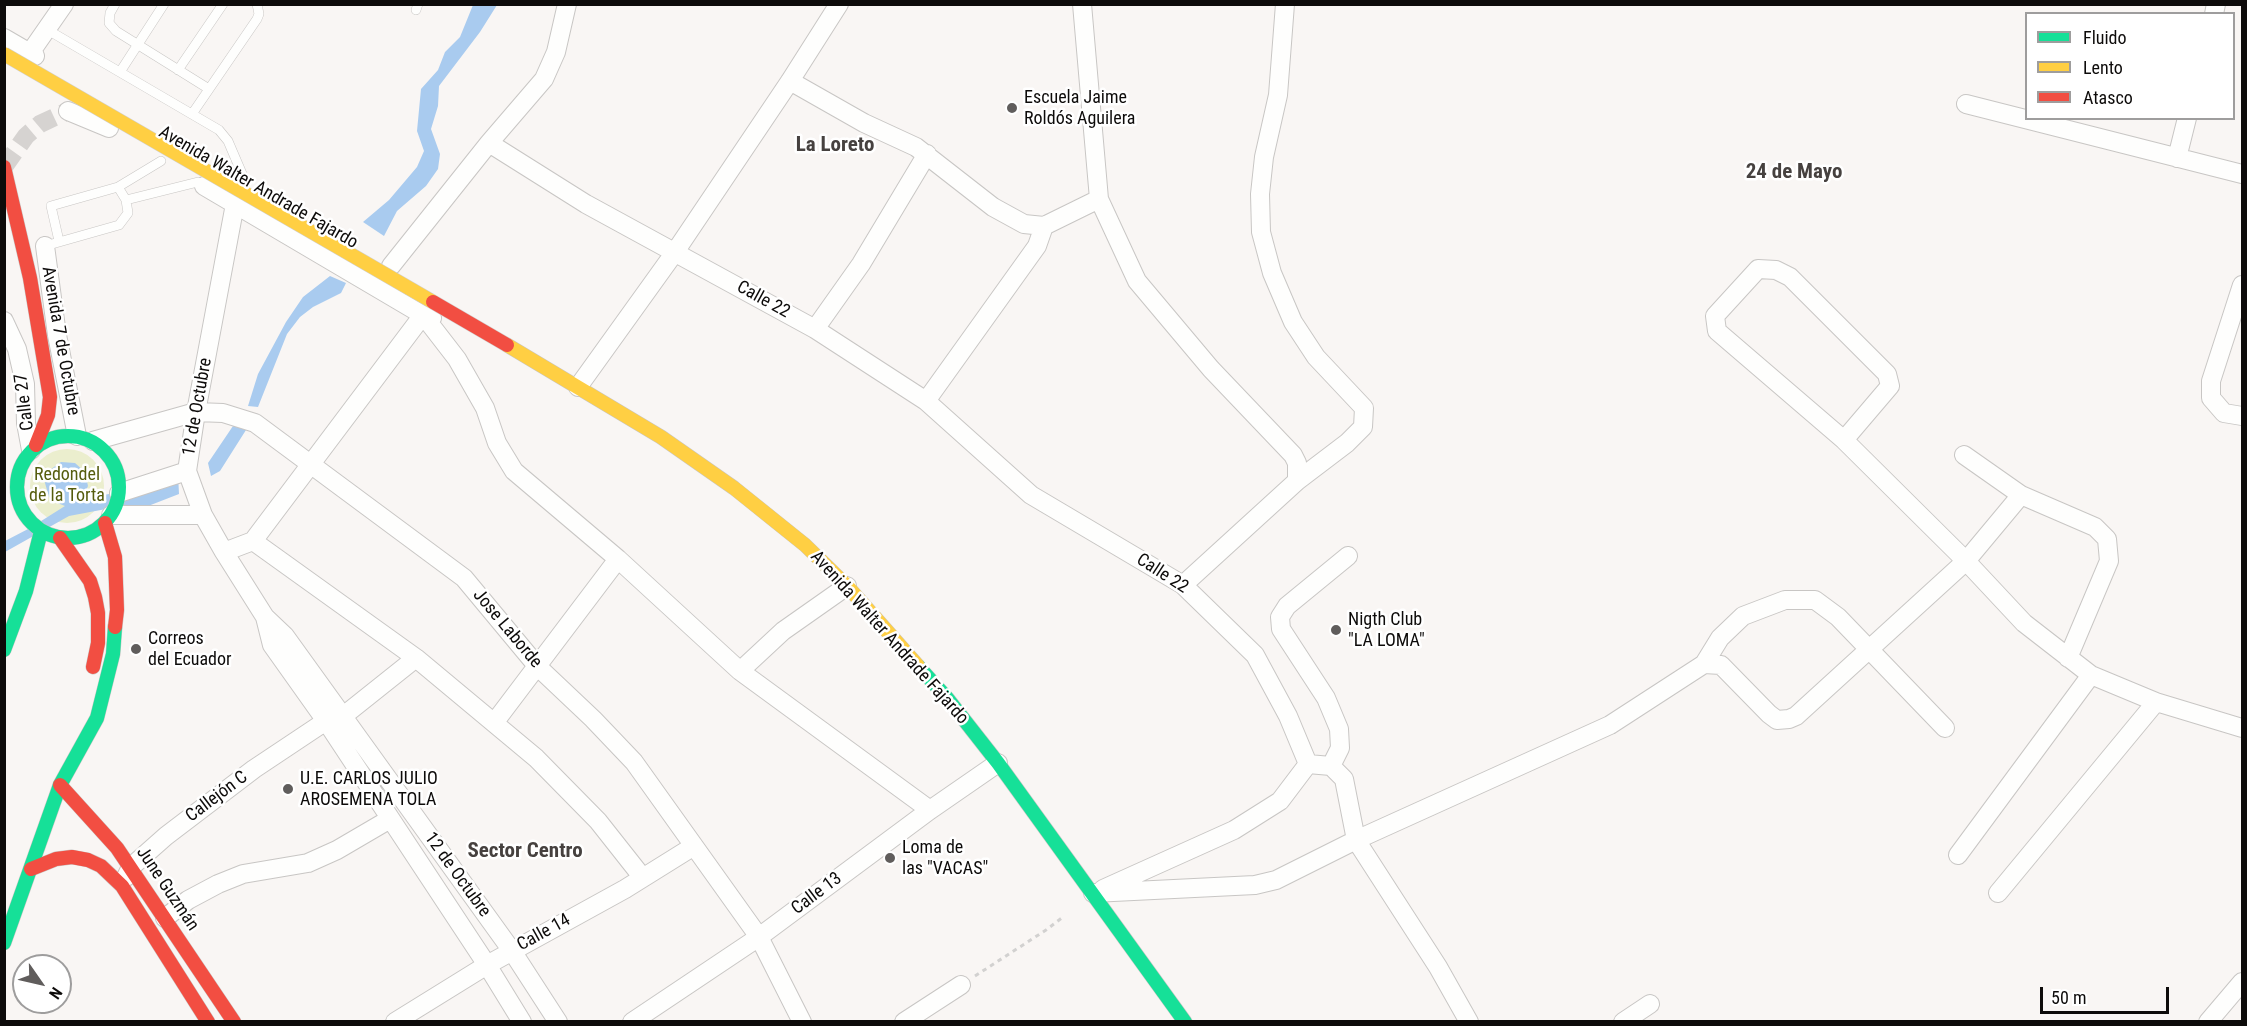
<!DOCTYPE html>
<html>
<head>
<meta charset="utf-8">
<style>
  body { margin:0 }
  #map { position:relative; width:2247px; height:1026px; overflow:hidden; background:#f9f6f4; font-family:"Roboto Condensed",sans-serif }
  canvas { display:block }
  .frame { position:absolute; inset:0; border:6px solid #0d0b0a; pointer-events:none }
  .legend { position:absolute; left:2025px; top:12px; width:210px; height:108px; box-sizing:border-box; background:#fff; border:2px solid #9e9d9d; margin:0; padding:8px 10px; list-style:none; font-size:18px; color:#0d0b0a }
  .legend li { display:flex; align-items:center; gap:12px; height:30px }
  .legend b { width:30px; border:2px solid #9e9d9d }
  .north { position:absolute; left:12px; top:954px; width:60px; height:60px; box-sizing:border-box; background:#fff; border:2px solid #9e9d9d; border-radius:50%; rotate:124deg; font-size:16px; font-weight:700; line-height:24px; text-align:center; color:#0d0b0a }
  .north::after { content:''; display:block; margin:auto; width:21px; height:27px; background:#605d5c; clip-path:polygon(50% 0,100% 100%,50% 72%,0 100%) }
  .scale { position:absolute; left:2040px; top:987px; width:129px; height:27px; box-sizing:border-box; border:3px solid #0d0b0a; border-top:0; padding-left:8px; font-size:18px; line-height:21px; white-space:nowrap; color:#0d0b0a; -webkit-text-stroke:4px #fff; paint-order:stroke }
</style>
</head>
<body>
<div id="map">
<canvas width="2247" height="1026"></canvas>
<div class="frame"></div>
<ul class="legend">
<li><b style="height:8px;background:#16e098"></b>Fluido</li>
<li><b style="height:8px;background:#ffcf43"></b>Lento</li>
<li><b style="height:8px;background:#f24e42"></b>Atasco</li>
</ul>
<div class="north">N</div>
<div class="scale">50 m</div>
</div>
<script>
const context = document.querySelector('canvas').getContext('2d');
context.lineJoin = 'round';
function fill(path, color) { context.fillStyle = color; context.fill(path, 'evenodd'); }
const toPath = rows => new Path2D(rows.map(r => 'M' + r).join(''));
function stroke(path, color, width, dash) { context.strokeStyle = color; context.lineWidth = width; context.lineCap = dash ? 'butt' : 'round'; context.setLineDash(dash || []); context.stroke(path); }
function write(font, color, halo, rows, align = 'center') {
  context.font = font + ' "Roboto Condensed",sans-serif'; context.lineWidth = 5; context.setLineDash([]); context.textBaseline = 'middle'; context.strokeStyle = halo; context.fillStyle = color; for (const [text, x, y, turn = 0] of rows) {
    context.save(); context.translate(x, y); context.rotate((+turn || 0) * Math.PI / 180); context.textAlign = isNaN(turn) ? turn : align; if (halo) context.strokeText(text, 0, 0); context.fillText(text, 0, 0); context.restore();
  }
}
fill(toPath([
  '30 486a37 37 0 1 1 74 0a37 37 0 1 1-74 0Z'
]), '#ebeece');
fill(toPath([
  [473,5,497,5,480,32,439,86,438,106,431,129,440,154,438,169,426,186,397,211,384,236,363,222,389,200,417,167,424,151,417,131,421,89,438,70,445,52,460,37],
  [330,276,346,283,341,293,313,307,300,317,287,334,258,407,248,406,258,374,286,322,303,297],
  [233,426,246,430,220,471,211,476,208,463],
  [61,462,75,463,85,472,88,486,82,499,109,494,140,495,178,474,179,494,143,508,106,509,69,516,5,552,5,541,30,528,65,506,55,502,49,497,45,483,50,470]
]), '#a9cbef');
stroke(toPath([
  [4,167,26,136,40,124,68,111]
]), '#d6d3d1', 18, [18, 9]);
const lane = toPath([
  [115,4,110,13,109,23,116,31,209,89],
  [416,10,418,4],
  [46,29,219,130,228,141,246,183],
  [178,70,223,4],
  [120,72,164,4],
  [192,114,257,19,259,14,257,4],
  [118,187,161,161],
  [126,200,198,182],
  [45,246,119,225,128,213,126,200,118,187,51,206,59,241]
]);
const street = toPath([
  [1082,4,1099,199,1137,281,1211,369,1293,455,1297,463,1297,481,1183,585],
  [1285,4,1278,95,1264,157,1260,194,1261,232,1272,273,1293,322,1316,357,1364,408,1363,427,1347,443,1297,481],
  [2214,14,2216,4],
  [4,38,35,56],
  [30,53,64,4],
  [790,81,864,123,916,147,993,207,1024,224,1044,226],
  [1966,104,2242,174],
  [68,111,109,128],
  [489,143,586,204,815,329,926,401,1031,495,1183,585,1255,655,1288,716,1308,764,1331,766,1344,779,1356,840,1276,880,1255,885,1093,893],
  [2177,158,2187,118],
  [204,186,423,315,432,318],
  [241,194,235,204,196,412,187,471,203,515,224,552,265,617],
  [45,246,57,335,77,436],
  [391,266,489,143,544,79,556,52,567,4],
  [2242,285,2211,381,2211,398,2224,413,2242,416],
  [4,321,17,349,25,384,26,423,31,450],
  [815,329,861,264,927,154],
  [578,387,675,252,790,81,839,4],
  [926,401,1037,246,1044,226,1099,199],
  [1844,440,1890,386,1887,374,1790,277,1776,270,1758,269,1715,316,1717,331,1844,440,1966,561,2024,623,2091,675,2156,702,2242,728],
  [93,441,196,412,223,413,255,423,464,578,538,667,593,719,634,762,759,937,802,1022],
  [1964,455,2021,495,2095,527,2107,539,2109,561,2068,658],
  [119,493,187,471],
  [111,515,203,515],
  [253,541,416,658,536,758,598,821,643,878],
  [224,552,253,541,423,315,457,359,485,408,497,443,514,471,618,559,740,671,783,631,847,586],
  [1704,664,1720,638,1743,616,1785,600,1815,600,1838,617,1945,728],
  [740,671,930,810],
  [494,723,618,559],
  [1331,766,1340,748,1339,729,1326,698,1281,629,1280,617,1287,606,1348,556],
  [1958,855,2091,675],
  [126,877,131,867,166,836,254,769,326,721,342,717,416,658],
  [1103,889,1234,830,1280,801,1308,764],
  [1998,893,2156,702],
  [165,918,188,900,218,884,243,874,308,863,337,850,390,819],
  [395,1022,487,965,625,889,694,846],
  [522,1022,487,965,326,721,272,645,265,617,285,636,512,951,558,1022],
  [632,1022,759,937,930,810,998,763],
  [904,1022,961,985],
  [1469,1022,1438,967,1356,840,1610,725,1704,664,1721,665,1769,714,1777,720,1789,719,1796,716,1966,561,2021,495],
  [1623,1022,1650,1004],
  [2208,1022,2242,982]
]);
const fast = toPath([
  '17 487a51 51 0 1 1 102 0a51 51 0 1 1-102 0Z',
  [4,650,26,591,41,531],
  [918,666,947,698,998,763,1185,1022],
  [4,943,60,785,97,718,113,654,115,627]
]);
const slow = toPath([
  [507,345,661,437,734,488,805,545,847,586,918,666]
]);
const jam = toPath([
  [4,167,30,278,50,397,48,415,36,445],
  [105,523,115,557,117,610,115,627],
  [60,538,90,581,95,597,98,613,98,643,93,667],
  [60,785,117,848,234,1022],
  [31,869,56,859,72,857,88,860,101,866,122,886,208,1022]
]);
stroke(lane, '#c8c6c4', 10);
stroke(street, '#c8c6c4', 20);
stroke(fast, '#c8c6c4', 15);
stroke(slow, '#c8c6c4', 15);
stroke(jam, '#c8c6c4', 15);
stroke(toPath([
  [975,976,1046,930,1063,917]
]), '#d2d1d0', 3, [4.5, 4.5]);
stroke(lane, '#fefefd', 9);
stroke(street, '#fefefd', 18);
stroke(fast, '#16e098', 14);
stroke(slow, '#ffcf43', 14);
stroke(jam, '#f24e42', 14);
const slowBridge = toPath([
  [4,54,433,302]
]);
const jamBridge = toPath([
  [433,302,507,345]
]);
stroke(slowBridge, '#d1d0cf', 15, []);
stroke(jamBridge, '#d1d0cf', 15, []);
stroke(slowBridge, '#ffcf43', 14);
stroke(jamBridge, '#f24e42', 14);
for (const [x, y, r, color] of [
  [1012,108,6,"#605d5c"],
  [1336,630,6,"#605d5c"],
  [136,649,6,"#605d5c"],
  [288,789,6,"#605d5c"],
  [890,858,6,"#605d5c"]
]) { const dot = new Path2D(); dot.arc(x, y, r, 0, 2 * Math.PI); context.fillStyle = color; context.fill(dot); stroke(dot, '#fff', 2); }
write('18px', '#0d0b0a', '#fff', [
  ["Escuela Jaime",1024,98],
  ["Roldós Aguilera",1024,119],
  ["Nigth Club",1348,620],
  ["\"LA LOMA\"",1348,641],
  ["Correos",148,639],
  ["del Ecuador",148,660],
  ["U.E. CARLOS JULIO",300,779],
  ["AROSEMENA TOLA",300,800],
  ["Loma de",902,848],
  ["las \"VACAS\"",902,869]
], 'left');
write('18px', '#0d0b0a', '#fff', [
  ["Avenida Walter Andrade Fajardo",258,188,30],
  ["Calle 22",763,300,29],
  ["Avenida 7 de Octubre",60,341,80],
  ["Calle 27",25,402,-97],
  ["12 de Octubre",198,407,-80],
  ["Calle 22",1162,574,33],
  ["Jose Laborde",507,629,50],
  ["Avenida Walter Andrade Fajardo",889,638,48],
  ["Callejón C",217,797,-37],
  ["12 de Octubre",457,875,54],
  ["June Guzmán",167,889,56],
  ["Calle 13",817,894,-37],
  ["Calle 14",544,933,-29]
]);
write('18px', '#555c0d', '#fff', [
  ["Redondel",67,475],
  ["de la Torta",67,496]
]);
write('bold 21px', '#46413f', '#fff', [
  ["La Loreto",835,146],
  ["24 de Mayo",1794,173],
  ["Sector Centro",525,852]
]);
</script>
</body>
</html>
